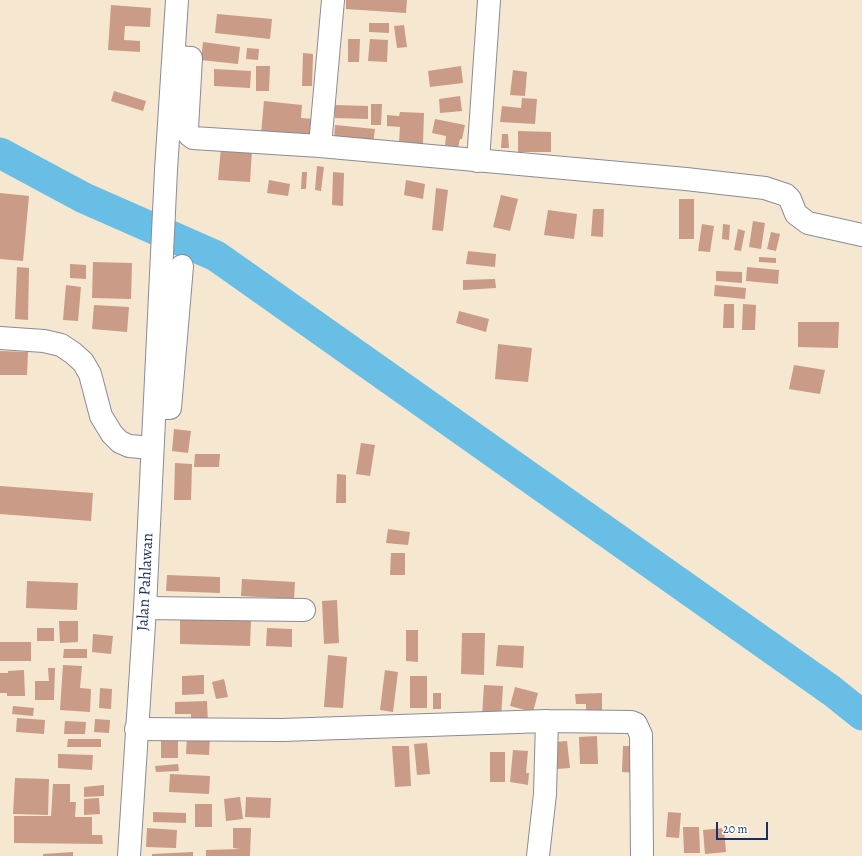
<!DOCTYPE html>
<html>
<head>
<meta charset="utf-8">
<style>
  body { margin:0 }
  #map { position:relative; width:862px; height:856px; overflow:hidden; background:#f6e7d1; font-family:Alegreya,serif }
  canvas { display:block }
  .scale { position:absolute; left:716px; top:822px; width:52px; height:18px; box-sizing:border-box; border:2px solid #1b2f5e; border-top:0; padding-left:5px; font-size:12px; line-height:14px; white-space:nowrap; color:#1b2f5e; -webkit-text-stroke:3px #fff; paint-order:stroke }
</style>
</head>
<body>
<div id="map">
<canvas width="862" height="856"></canvas>
<div class="scale">20 m</div>
</div>
<script>
const context = document.querySelector('canvas').getContext('2d');
context.lineJoin = 'round';
const toPath = rows => new Path2D(rows.map(r => 'M' + r).join(''));
function stroke(path, color, width, dash) { context.strokeStyle = color; context.lineWidth = width; context.lineCap = dash ? 'butt' : 'round'; context.setLineDash(dash || []); context.stroke(path); }
function fill(path, color) { context.fillStyle = color; context.fill(path, 'evenodd'); }
function write(font, color, halo, rows, align = 'center') {
  context.font = font + ' Alegreya,serif'; context.lineWidth = 4; context.setLineDash([]); context.textBaseline = 'middle'; context.strokeStyle = halo; context.fillStyle = color; for (const [text, x, y, turn = 0] of rows) {
    context.save(); context.translate(x, y); context.rotate((+turn || 0) * Math.PI / 180); context.textAlign = isNaN(turn) ? turn : align; if (halo) context.strokeText(text, 0, 0); context.fillText(text, 0, 0); context.restore();
  }
}
stroke(toPath([
  [0,153,84,198,216,256,832,691,862,715]
]), '#68bee5', 31);
fill(toPath([
  [346,0,407,0,406,13,346,9],
  [111,5,151,8,150,27,125,26,124,40,140,41,140,52,108,50],
  [217,14,272,19,270,39,215,33],
  [369,23,389,23,389,33,369,32],
  [404,25,407,47,397,48,394,26],
  [348,39,360,39,359,62,348,62],
  [370,39,388,40,387,62,368,61],
  [203,42,240,47,238,64,201,60],
  [247,48,259,49,258,60,246,59],
  [303,53,313,54,312,86,302,86],
  [256,66,270,66,269,91,256,91],
  [461,66,463,83,430,87,428,71],
  [214,69,251,71,250,88,214,86],
  [513,70,527,72,525,96,510,95],
  [114,91,146,101,143,111,111,101],
  [460,96,462,111,440,113,439,99],
  [522,98,537,99,535,124,500,122,502,106,521,108],
  [264,101,302,105,301,118,315,119,313,139,261,134],
  [371,104,382,104,381,125,371,125],
  [335,105,368,106,368,119,335,118],
  [400,112,424,113,423,144,399,143,400,127,387,126,387,115,399,116],
  [435,119,465,125,462,139,460,139,458,148,445,145,446,136,432,133],
  [335,125,375,129,373,144,334,140],
  [518,131,551,132,551,152,518,152],
  [502,134,508,134,509,148,501,148],
  [221,147,252,149,250,182,218,180],
  [317,166,324,167,321,191,315,190],
  [302,172,307,172,306,189,301,189],
  [333,172,344,173,343,206,332,205],
  [269,180,290,184,288,196,267,193],
  [406,180,425,184,423,199,404,195],
  [436,188,448,190,443,231,432,230],
  [0,193,29,196,23,261,0,259],
  [501,195,518,199,510,231,493,227],
  [679,199,694,199,694,239,679,239],
  [593,209,604,209,603,237,591,236],
  [548,210,577,214,574,239,544,235],
  [753,221,765,223,761,249,749,247],
  [702,224,714,226,710,252,698,251],
  [723,224,730,225,729,240,722,239],
  [738,229,745,231,741,251,734,250],
  [771,232,780,234,776,251,767,249],
  [468,251,496,254,495,267,466,264],
  [759,257,776,258,776,263,759,262],
  [93,262,132,263,131,299,92,298],
  [70,264,86,265,86,279,70,278],
  [17,267,29,268,28,320,15,319],
  [747,267,779,270,778,284,746,281],
  [716,271,742,272,742,283,716,281],
  [495,279,496,288,463,290,463,280],
  [66,285,81,287,78,321,63,320],
  [715,285,746,288,745,299,714,296],
  [724,304,734,304,734,328,723,328],
  [743,304,756,305,755,330,742,330],
  [94,305,129,307,127,332,92,329],
  [459,311,489,319,486,332,456,323],
  [798,322,839,322,838,348,798,347],
  [498,344,532,348,528,382,495,379],
  [0,351,28,352,27,375,0,375],
  [794,365,825,370,820,394,789,389],
  [174,429,191,431,188,453,172,451],
  [361,443,375,445,370,476,356,474],
  [195,454,220,454,219,467,194,467],
  [175,463,192,464,191,500,174,500],
  [337,474,346,475,346,503,336,503],
  [0,486,93,493,91,521,0,514],
  [388,529,410,532,408,545,386,543],
  [391,553,405,553,405,575,390,575],
  [167,575,220,577,220,593,166,591],
  [242,579,295,582,294,599,241,596],
  [27,581,78,583,77,610,26,608],
  [337,600,339,643,324,644,322,601],
  [180,619,251,620,250,646,180,644],
  [59,621,78,621,78,642,60,643],
  [37,628,54,628,54,641,37,641],
  [267,628,292,629,292,647,266,646],
  [406,630,418,630,418,662,406,661],
  [462,633,485,633,484,675,461,674],
  [93,634,113,636,111,654,92,652],
  [0,642,31,642,31,661,0,661],
  [498,645,524,646,523,668,496,666],
  [64,649,87,649,87,658,63,658],
  [328,655,347,657,343,708,324,707],
  [63,665,82,666,80,688,91,689,90,712,60,710],
  [48,668,55,668,54,700,35,700,35,681,49,681],
  [24,670,25,696,7,696,7,693,0,693,0,673,8,673,8,671],
  [385,670,398,672,393,712,380,710],
  [204,675,204,694,182,695,182,676],
  [410,676,427,676,427,708,410,708],
  [224,679,228,697,216,699,212,682],
  [484,685,503,686,501,718,482,717],
  [515,687,538,693,533,712,510,706],
  [100,688,112,689,111,709,99,708],
  [433,693,441,693,441,709,433,709],
  [602,693,602,714,586,714,586,704,576,704,575,694],
  [207,701,208,724,191,724,191,714,175,714,175,702],
  [13,706,34,708,33,716,12,714],
  [17,718,45,720,44,734,16,732],
  [95,719,110,720,109,733,94,732],
  [65,721,86,722,85,734,64,734],
  [187,736,210,737,209,755,186,754],
  [597,736,598,764,580,764,579,737],
  [161,738,178,738,178,758,161,758],
  [68,739,101,739,101,747,67,747],
  [567,741,570,768,557,769,555,742],
  [427,743,430,774,417,775,414,744],
  [392,746,409,746,411,786,395,787],
  [623,746,638,746,638,773,622,772],
  [513,750,528,751,526,773,529,773,528,785,510,782],
  [490,752,505,752,505,782,490,782],
  [58,754,93,755,92,770,58,768],
  [178,764,179,771,156,772,155,766],
  [170,774,210,776,209,794,169,792],
  [15,778,49,779,48,815,13,814],
  [53,784,70,784,70,802,76,802,75,817,92,817,92,835,102,835,103,844,14,843,14,816,51,816],
  [104,785,104,796,84,797,84,787],
  [240,797,243,819,226,821,224,799],
  [246,797,271,798,270,818,245,817],
  [99,798,100,814,84,815,84,799],
  [195,804,212,804,212,827,195,827],
  [153,812,186,813,186,823,153,822],
  [668,812,681,813,679,838,666,837],
  [683,827,699,827,700,853,684,853],
  [147,828,177,830,176,848,146,847],
  [233,828,251,828,250,856,206,856,206,850,240,849,233,848],
  [724,828,726,852,705,854,703,830],
  [73,852,73,856,43,856,43,854],
  [193,852,193,856,152,856,152,854]
]), '#ca9b86');
const minor = toPath([
  [174,57,191,58,187,129,189,135,193,138,320,146,686,179,765,188,786,195,790,199,796,214,808,223,862,235],
  [320,146,333,0],
  [478,161,489,0],
  [0,338,44,341,61,345,73,353,83,362,90,374,101,416,112,434,120,442,129,446,152,448],
  [155,408,170,408,182,266],
  [145,608,304,610],
  [136,729,282,730,547,721,631,722,636,724,641,735,642,856],
  [538,856,545,794,547,721]
]);
const highway = toPath([
  [129,856,145,608,166,170,177,0]
]);
stroke(minor, '#888b98', 24);
stroke(highway, '#888b98', 24);
stroke(minor, '#fff', 22);
stroke(highway, '#fff', 22);
write('16px', '#1b2f5e', '#fff', [
  ["Jalan Pahlawan",146,582,-87]
]);
</script>
</body>
</html>
